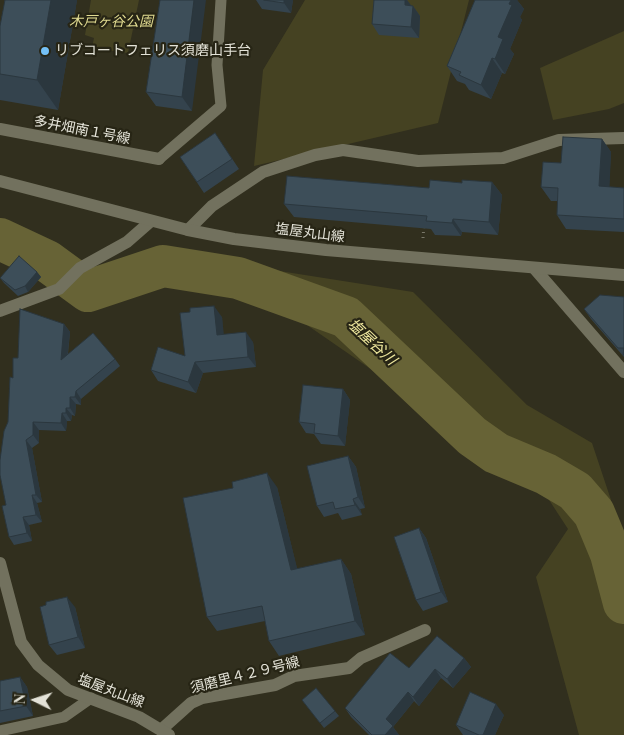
<!DOCTYPE html>
<html>
<head>
<meta charset="utf-8">
<style>
  body { margin:0 }
  #map { position:relative; width:624px; height:735px; overflow:hidden; background:#312f1e; font-family:"Playfair Display",serif }
  canvas { display:block }
  .north { position:absolute; left:10px; top:675px; width:50px; height:50px; -webkit-text-stroke:4px #272515; paint-order:stroke; rotate:274deg; font-size:14px; font-weight:700; line-height:20px; text-align:center; color:#e3e2d7 }
  .north::after { content:''; display:block; margin:auto; width:18px; height:22px; background:#e3e2d7; clip-path:polygon(50% 0,100% 100%,50% 72%,0 100%) }
</style>
</head>
<body>
<div id="map">
<canvas width="624" height="735"></canvas>
<div class="north">N</div>
</div>
<script>
const context = document.querySelector('canvas').getContext('2d');
context.lineJoin = 'round';
function fill(path, color) { context.fillStyle = color; context.fill(path, 'evenodd'); }
const toPath = rows => new Path2D(rows.map(r => 'M' + r).join(''));
function stroke(path, color, width, dash) { context.strokeStyle = color; context.lineWidth = width; context.lineCap = dash ? 'butt' : 'round'; context.setLineDash(dash || []); context.stroke(path); }
function write(font, color, halo, rows, align = 'center') {
  context.font = font + ' "Playfair Display","Noto Sans JP",serif'; context.lineWidth = 4.5; context.setLineDash([]); context.textBaseline = 'middle'; context.strokeStyle = halo; context.fillStyle = color; for (const [text, x, y, turn = 0] of rows) {
    context.save(); context.translate(x, y); context.rotate((+turn || 0) * Math.PI / 180); context.textAlign = isNaN(turn) ? turn : align; if (halo) context.strokeText(text, 0, 0); context.fillText(text, 0, 0); context.restore();
  }
}
fill(toPath([
  [91,0,139,0,128,53,92,48,94,38,85,35],
  [305,0,469,0,438,123,254,166,263,70],
  [624,31,624,103,609,109,553,120,540,68],
  [254,267,413,292,527,405,592,443,611,500,596,540,605,578,624,619,624,735,579,735,536,577,568,529,540,486,307,325]
]), '#454222');
stroke(toPath([
  [0,239,47,261,88,291,163,266,238,278,346,317,472,436,496,453,546,474,575,491,594,513,611,554,624,603]
]), '#676336', 42);
stroke(toPath([
  [423,238,424,224]
]), '#7a786a', 3, [1, 4]);
stroke(toPath([
  [159,159,221,106,217,65,221,0],
  [0,731,64,717,91,698]
]), '#72715e', 11);
stroke(toPath([
  [0,129,159,159],
  [188,230,212,206,263,172,315,155,343,150,418,161,503,158,559,140,624,138],
  [534,268,624,372],
  [0,311,59,289,80,268,127,242,151,221],
  [162,729,191,703,202,698,275,685,294,676,349,668,361,658,425,630]
]), '#72715e', 12);
stroke(toPath([
  [0,181,188,230,234,239,326,250,624,275],
  [0,563,21,642,38,665,68,690,139,717,169,735]
]), '#72715e', 12);
fill(toPath([
  [5,0,77,0,58,110,0,100,0,26],
  [160,0,192,111,156,106,146,92],
  [256,0,293,0,291,13,262,9],
  [407,0,411,6,413,6,420,16,419,38,379,35,372,24],
  [475,0,517,0,524,9,520,17,522,20,510,49,514,54,505,74,502,73,491,99,469,90,465,84,457,81,447,66],
  [215,133,239,169,204,193,180,157],
  [602,139,611,152,609,187,624,188,624,232,566,229,557,215,558,201,551,201,541,187,561,163],
  [492,182,502,195,498,235,462,232,461,236,435,235,431,229,294,217,284,204,429,188,462,183],
  [37,272,41,277,28,292,18,296,4,283,0,278],
  [624,297,624,357,591,319,584,309],
  [222,317,223,334,253,342,256,367,203,373,196,393,158,381,151,370,185,356],
  [64,324,70,332,68,354,115,359,120,366,81,399,81,405,76,404,75,416,72,415,71,421,67,421,66,431,39,430,39,443,32,448,42,502,37,503,42,522,29,525,32,541,14,545,9,537,6,505,8,422,13,378,18,358],
  [343,389,350,400,345,446,321,444,314,434,306,433,299,422],
  [348,456,356,467,365,508,360,509,362,515,342,520,338,513,324,517,317,506],
  [277,487,297,569,341,559,351,574,365,635,279,656,269,641,265,621,217,631,207,617],
  [419,528,426,538,448,602,423,611,416,600],
  [75,607,85,648,57,655,49,645],
  [464,658,471,667,453,688,441,678,419,706,414,701,393,727,399,735,369,735,351,717,345,708,409,668],
  [20,677,27,687,33,716,0,723,0,681],
  [302,700,335,711,339,716,324,728],
  [504,715,495,735,463,735,456,725]
]), '#34434d');
fill(toPath([
  [51,0,77,0,58,110,37,80],
  [194,0,206,0,192,111,182,97],
  [284,0,293,0,291,13,284,3],
  [405,0,407,0,413,8,413,6,420,16,419,38,411,27,405,5],
  [511,0,517,0,524,9,520,17,522,20,510,49,514,54,505,74,495,59,498,37],
  [492,58,502,73,491,99,481,85],
  [602,139,611,152,609,200,599,186],
  [492,182,502,195,498,235,489,222],
  [453,219,462,232,461,236,452,223],
  [37,272,41,277,28,292,25,286],
  [214,306,222,317,225,345,217,335],
  [64,324,70,332,66,368,61,360],
  [246,332,253,342,256,367,248,357],
  [195,362,203,373,196,393,188,382],
  [343,389,350,400,345,446,338,436],
  [76,391,81,399,81,405,75,397],
  [70,397,76,404,75,416,70,408],
  [66,408,72,415,71,421,66,413],
  [62,413,67,421,66,431,61,423],
  [33,422,39,430,39,443,33,435],
  [26,440,32,448,42,502,36,495],
  [348,456,356,467,365,508,358,497],
  [267,473,277,487,301,584,291,570],
  [32,495,37,503,42,522,36,515],
  [353,499,360,509,362,515,355,505],
  [23,517,29,525,32,541,27,533],
  [419,528,426,538,448,602,441,592],
  [341,559,351,574,365,635,355,621],
  [67,597,75,607,85,648,78,637],
  [464,658,471,667,453,688,447,679],
  [435,669,441,678,419,706,413,697],
  [20,677,27,687,33,716,26,706],
  [408,692,414,701,393,727,399,735,385,735,386,719],
  [496,704,504,715,495,735,483,735]
]), '#2b373e');
const building = toPath([
  [5,0,51,0,37,80,0,74,0,26,5,0],
  [160,0,194,0,182,97,146,92,160,0],
  [264,0,284,0,284,3,264,0],
  [374,0,405,0,405,5,413,6,411,27,372,24,374,0],
  [475,0,511,0,509,4,512,5,498,37,503,39,495,59,492,58,481,85,459,75,461,72,447,66,475,0],
  [215,133,232,159,197,182,180,157,215,133],
  [563,137,602,139,599,186,624,188,624,219,557,215,558,188,541,187,543,162,561,163,563,137],
  [287,176,429,188,430,180,462,183,462,180,492,182,489,222,453,219,452,223,426,221,427,216,284,204,287,176],
  [19,256,37,272,25,286,15,290,0,278,19,256],
  [600,295,624,297,624,355,623,355,624,348,618,348,584,309,600,295],
  [214,306,217,335,246,332,248,357,195,362,188,382,151,370,158,347,185,356,180,313,190,312,190,308,214,306],
  [20,309,64,324,61,360,93,333,115,359,76,391,75,397,70,397,70,408,66,408,66,413,62,413,61,423,33,422,33,435,26,440,36,495,32,495,36,515,23,517,27,533,9,537,2,506,6,505,0,475,0,460,4,431,8,422,10,377,13,378,13,358,18,358,20,309],
  [303,385,343,389,338,436,314,433,315,424,299,422,303,385],
  [348,456,358,497,353,499,355,505,335,509,333,502,317,506,307,466,348,456],
  [267,473,291,570,341,559,355,621,269,641,262,606,207,617,183,498,233,488,232,482,267,473],
  [419,528,441,592,416,600,394,537,419,528],
  [67,597,78,637,49,645,40,607,46,605,46,602,67,597],
  [437,636,464,658,447,679,435,669,413,697,408,692,386,719,393,726,385,735,372,735,345,708,390,653,409,668,437,636],
  [20,677,26,706,0,711,0,681,20,677],
  [316,688,335,711,320,723,302,700,316,688],
  [470,692,496,704,483,735,479,735,456,725,470,692]
]);
fill(building, '#3d4e59');
stroke(building, '#2b373e', 1);
for (const [x, y, r, color] of [
  [45,51,5,"#74c0f6"]
]) { const dot = new Path2D(); dot.arc(x, y, r, 0, 2 * Math.PI); context.fillStyle = color; context.fill(dot); stroke(dot, '#272515', 2); }
write('italic 14px', '#e1db91', '#272515', [
  ["木戸ヶ谷公園",111,22]
]);
write('14px', '#e3e2d7', '#272515', [
  ["リブコートフェリス須磨山手台",55,51]
], 'left');
write('14px', '#e3e2d7', '#272515', [
  ["多井畑南１号線",82,130,11],
  ["塩屋丸山線",310,233,7],
  ["須磨里４２９号線",245,675,-14],
  ["塩屋丸山線",111,691,21]
]);
write('italic 15px', '#eee79d', '#272515', [
  ["塩屋谷川",372,342,43]
]);
</script>
</body>
</html>
